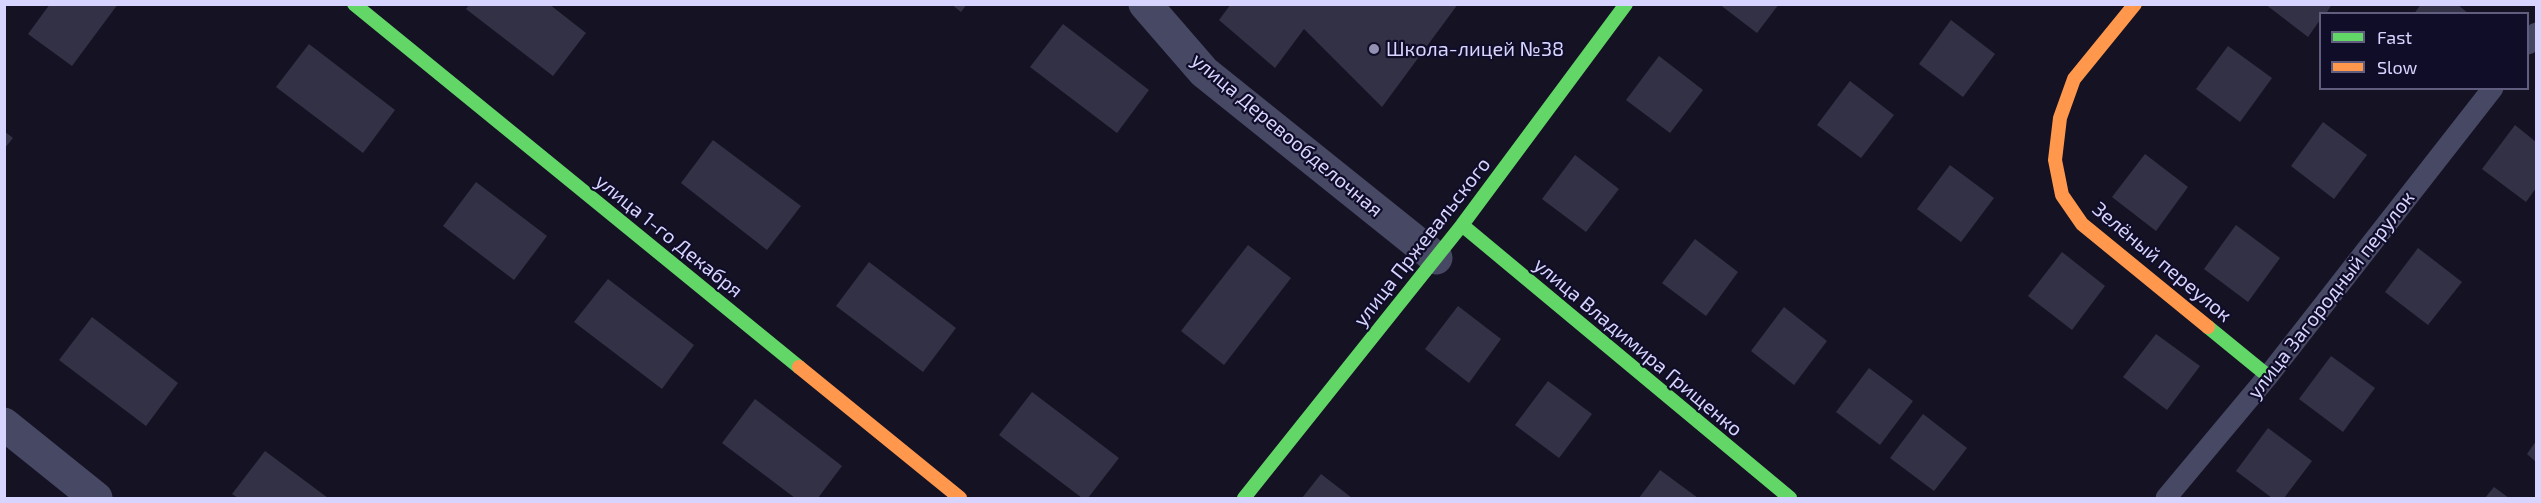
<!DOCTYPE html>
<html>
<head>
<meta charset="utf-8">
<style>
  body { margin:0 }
  #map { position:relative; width:2541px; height:503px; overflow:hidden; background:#151323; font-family:"Exo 2",sans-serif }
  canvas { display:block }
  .frame { position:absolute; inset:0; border:6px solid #d7d5ff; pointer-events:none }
  .legend { position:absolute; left:2319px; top:12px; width:210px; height:78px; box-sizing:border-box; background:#100d29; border:2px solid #605d7f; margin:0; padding:8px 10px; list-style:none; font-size:18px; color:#d7d5ff }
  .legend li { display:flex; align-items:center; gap:12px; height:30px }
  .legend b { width:30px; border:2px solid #605d7f }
</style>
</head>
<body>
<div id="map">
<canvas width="2541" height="503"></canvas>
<div class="frame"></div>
<ul class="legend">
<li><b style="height:8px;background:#63d668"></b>Fast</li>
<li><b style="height:8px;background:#ff974d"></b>Slow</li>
</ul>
</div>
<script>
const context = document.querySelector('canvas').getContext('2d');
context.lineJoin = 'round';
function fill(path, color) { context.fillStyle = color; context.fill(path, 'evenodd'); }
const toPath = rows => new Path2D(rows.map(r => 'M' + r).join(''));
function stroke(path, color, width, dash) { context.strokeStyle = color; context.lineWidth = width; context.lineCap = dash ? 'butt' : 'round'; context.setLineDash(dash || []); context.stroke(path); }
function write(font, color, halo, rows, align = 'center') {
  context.font = font + ' "Exo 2",sans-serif'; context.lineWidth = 4.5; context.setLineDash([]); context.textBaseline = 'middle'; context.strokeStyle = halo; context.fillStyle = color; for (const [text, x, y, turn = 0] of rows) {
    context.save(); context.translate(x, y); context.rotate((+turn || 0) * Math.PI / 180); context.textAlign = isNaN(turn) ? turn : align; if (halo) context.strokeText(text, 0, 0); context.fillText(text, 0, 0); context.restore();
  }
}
fill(toPath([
  [50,4,118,4,72,66,28,34],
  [470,4,549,4,586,33,553,76,466,9],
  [951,4,967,4,961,12],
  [1231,4,1458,4,1382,107,1304,29,1275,68,1219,20],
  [1719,4,1779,4,1757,33],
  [2265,4,2332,4,2326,14,2320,14,2320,20,2308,37],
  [2421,4,2457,4,2469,14,2414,14],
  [1951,20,1995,54,1963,97,1919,64],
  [1063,24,1149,90,1117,133,1030,67],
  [309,44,395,110,363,153,276,87],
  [2228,46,2272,78,2240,122,2196,89],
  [1659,56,1703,90,1670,133,1626,100],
  [1850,81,1894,115,1861,158,1817,125],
  [2323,122,2367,155,2334,199,2291,166],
  [2515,125,2536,142,2536,188,2526,202,2482,169],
  [4,131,13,138,4,149],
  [713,140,801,206,767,250,681,183],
  [2145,154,2188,187,2156,231,2112,197],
  [1575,155,1619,189,1586,232,1542,199],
  [1950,165,1994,198,1961,242,1917,209],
  [476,182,547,236,514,280,443,226],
  [2236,225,2280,258,2248,302,2204,269],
  [1695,239,1738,272,1706,316,1662,283],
  [1248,245,1291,278,1224,365,1181,331],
  [2418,248,2462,282,2428,325,2385,292],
  [2062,252,2105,286,2072,330,2028,296],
  [869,262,956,328,923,372,836,306],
  [608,279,694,345,662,389,574,322],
  [1458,306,1501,339,1469,383,1425,349],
  [1784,307,1827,341,1794,385,1751,351],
  [92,317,178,383,146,426,59,360],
  [2156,334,2200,366,2167,410,2123,377],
  [2331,356,2375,388,2343,432,2299,399],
  [1869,368,1913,401,1880,445,1836,412],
  [1548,381,1592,414,1559,458,1515,425],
  [1032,392,1119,458,1088,498,1082,498,999,435],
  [755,399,842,466,818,498,795,498,722,443],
  [1923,414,1967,448,1934,491,1890,458],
  [2268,428,2312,461,2284,498,2272,498,2236,471],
  [2536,441,2536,462,2527,454],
  [265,451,328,498,238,498,232,494],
  [1660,470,1698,498,1639,498],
  [1321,474,1352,498,1302,498],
  [2494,487,2509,498,2485,498]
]), '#333145');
stroke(toPath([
  [2528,44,2536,33],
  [2166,498,2268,376,2493,88]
]), '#474864', 21);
stroke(toPath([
  [1145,4,1204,72,1436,258],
  [4,424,96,498]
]), '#474864', 33);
stroke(toPath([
  [354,4,799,367],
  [1462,225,1790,498],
  [2208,327,2268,376],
  [1244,498,1462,225,1626,4]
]), '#63d668', 14);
stroke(toPath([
  [2135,4,2074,79,2060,118,2055,160,2062,195,2082,224,2208,327],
  [799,367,960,498]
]), '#ff974d', 14);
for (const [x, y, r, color] of [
  [1374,49,6,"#9391b2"]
]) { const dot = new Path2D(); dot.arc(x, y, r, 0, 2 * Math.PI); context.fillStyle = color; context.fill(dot); stroke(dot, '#100d29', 2); }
write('20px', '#d7d5ff', '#100d29', [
  ["Школа-лицей №38",1386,49]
], 'left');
write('20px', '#d7d5ff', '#100d29', [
  ["улица Деревообделочная",1287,135,40],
  ["улица 1-го Декабря",669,236,39],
  ["улица Пржевальского",1422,242,-52],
  ["Зелёный переулок",2162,262,40],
  ["улица Загородный перулок",2331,295,-52],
  ["улица Владимира Грищенко",1638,347,40]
]);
</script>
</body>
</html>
